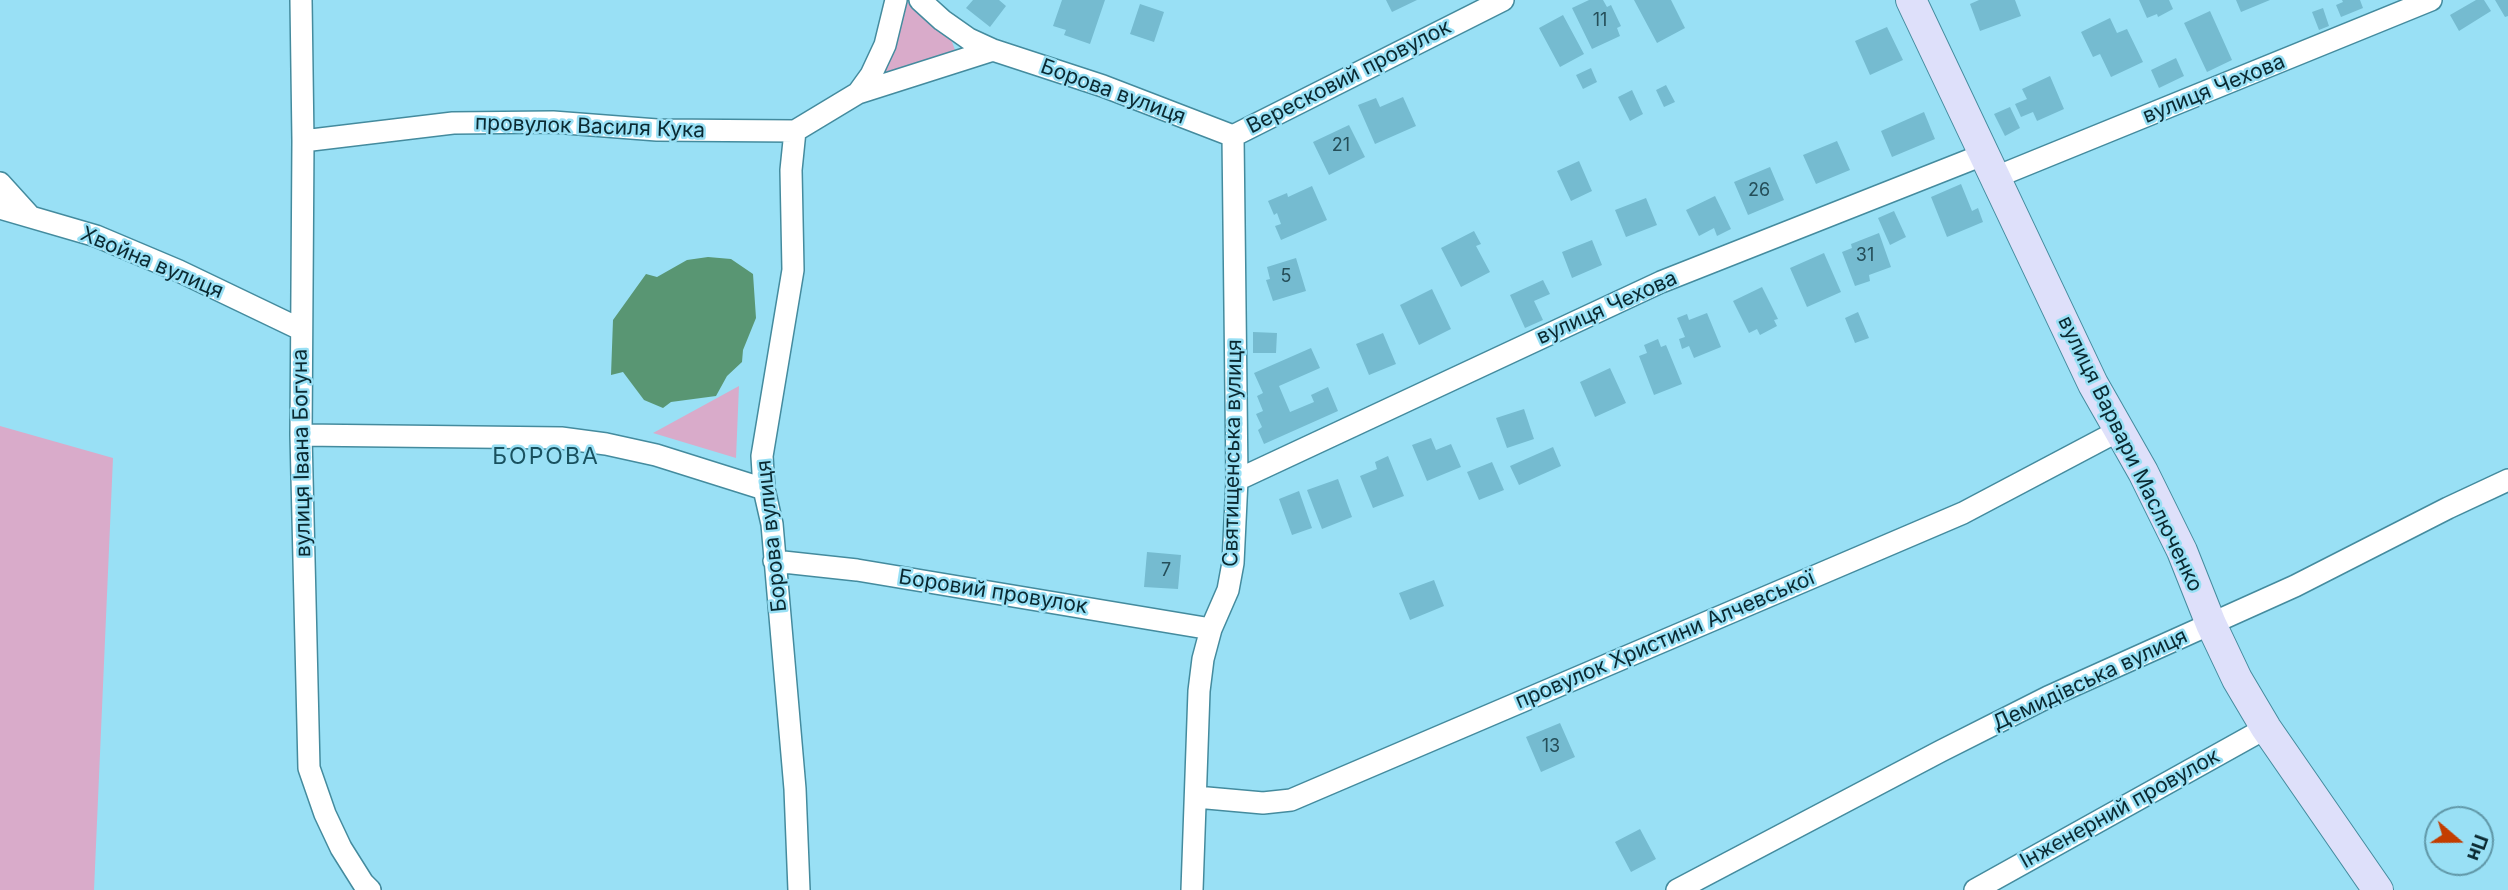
<!DOCTYPE html>
<html>
<head>
<meta charset="utf-8">
<style>
  body { margin:0 }
  #map { position:relative; width:2508px; height:890px; overflow:hidden; background:#99e0f5; font-family:Inter,sans-serif }
  canvas { display:block }
  .north { position:absolute; left:2424px; top:806px; width:70px; height:70px; box-sizing:border-box; background:#99e0f5; border:2px solid #6097a7; border-radius:50%; rotate:110deg; font-size:19px; font-weight:700; line-height:28px; text-align:center; color:#0a2931 }
  .north::after { content:''; display:block; margin:auto; width:24px; height:32px; background:#c33d00; clip-path:polygon(50% 0,100% 100%,50% 72%,0 100%) }
</style>
</head>
<body>
<div id="map">
<canvas width="2508" height="890"></canvas>
<div class="north">Пн</div>
</div>
<script>
const context = document.querySelector('canvas').getContext('2d');
context.lineJoin = 'round';
function fill(path, color) { context.fillStyle = color; context.fill(path, 'evenodd'); }
const toPath = rows => new Path2D(rows.map(r => 'M' + r).join(''));
function stroke(path, color, width, dash) { context.strokeStyle = color; context.lineWidth = width; context.lineCap = dash ? 'butt' : 'round'; context.setLineDash(dash || []); context.stroke(path); }
function write(font, color, halo, rows, align = 'center') {
  context.font = font + ' Inter,sans-serif'; context.lineWidth = 5; context.setLineDash([]); context.textBaseline = 'middle'; context.strokeStyle = halo; context.fillStyle = color; for (const [text, x, y, turn = 0] of rows) {
    context.save(); context.translate(x, y); context.rotate((+turn || 0) * Math.PI / 180); context.textAlign = isNaN(turn) ? turn : align; if (halo) context.strokeText(text, 0, 0); context.fillText(text, 0, 0); context.restore();
  }
}
fill(toPath([
  [907,2,951,39,955,50,953,56,880,81],
  [739,386,736,458,653,433],
  [0,426,113,458,94,890,0,890]
]), '#d9abca');
fill(toPath([
  [708,257,731,259,753,274,756,318,743,350,742,362,727,376,716,396,671,402,663,408,644,400,623,372,611,375,613,320,646,274,657,277,687,260]
]), '#599673');
fill(toPath([
  [973,0,999,0,1006,6,990,27,966,8],
  [1062,0,1105,0,1090,44,1064,35,1066,30,1053,26],
  [1386,0,1417,0,1392,12],
  [1589,0,1603,0,1607,7,1611,5,1621,26,1617,28,1620,36,1592,49,1572,8],
  [1634,0,1671,0,1685,28,1657,43],
  [1979,0,2015,0,2021,16,1980,31,1970,4],
  [2139,0,2169,0,2173,9,2158,17,2157,14,2147,18],
  [2236,0,2270,0,2241,12],
  [2342,0,2360,0,2363,8,2341,17,2336,5,2343,2],
  [2476,0,2484,0,2491,11,2459,31,2450,15],
  [2495,0,2508,0,2508,16,2505,17],
  [1140,4,1164,12,1154,42,1130,34],
  [2323,8,2329,26,2319,30,2312,12],
  [2210,11,2232,60,2207,72,2184,23],
  [1563,15,1584,54,1560,67,1539,28],
  [2110,18,2117,33,2127,29,2143,62,2111,77,2100,54,2093,57,2081,32],
  [1887,27,1903,60,1870,75,1855,41],
  [2176,58,2184,76,2159,88,2151,70],
  [1591,68,1597,82,1583,89,1576,75],
  [2050,76,2064,109,2037,121,2033,112,2021,117,2015,104,2027,99,2022,89],
  [1666,85,1675,102,1664,107,1656,90],
  [1632,90,1643,114,1630,121,1618,97],
  [1403,97,1416,126,1375,144,1358,105,1376,98,1380,107],
  [2010,107,2020,128,2005,136,1994,114],
  [1924,112,1935,139,1892,157,1881,131],
  [1349,125,1365,157,1329,175,1313,142],
  [1837,141,1850,170,1816,184,1803,155],
  [1579,161,1592,191,1571,201,1557,171],
  [1770,167,1784,200,1748,215,1734,182],
  [1961,184,1972,211,1978,208,1983,222,1947,237,1931,197],
  [1312,186,1327,220,1281,240,1275,226,1281,224,1277,213,1274,215,1268,201,1287,193,1288,197],
  [1715,196,1731,229,1717,236,1714,228,1699,236,1686,210],
  [1646,198,1657,225,1626,237,1615,210],
  [1894,211,1906,237,1890,245,1878,218],
  [1474,231,1481,244,1476,246,1490,272,1461,287,1441,248],
  [1879,233,1891,267,1869,275,1870,281,1855,286,1842,252,1852,248,1851,244],
  [1592,240,1602,265,1572,278,1562,252],
  [1824,253,1841,292,1807,307,1790,268],
  [1296,258,1306,291,1273,301,1266,280,1270,279,1267,267],
  [1543,280,1550,294,1534,301,1543,320,1525,328,1510,295],
  [1762,287,1778,319,1774,320,1777,326,1760,335,1757,329,1749,333,1733,301],
  [1432,289,1451,329,1419,345,1400,305],
  [1858,312,1869,338,1855,343,1845,318],
  [1707,313,1721,347,1694,358,1689,346,1682,349,1679,339,1685,337,1677,318,1687,314,1689,320],
  [1253,332,1277,333,1276,353,1253,353],
  [1383,333,1396,364,1369,375,1356,344],
  [1658,339,1661,347,1666,345,1682,384,1654,395,1639,356,1647,353,1644,345],
  [1311,348,1320,368,1279,386,1290,412,1314,402,1311,395,1328,387,1338,411,1264,444,1258,430,1262,427,1256,414,1263,411,1257,396,1263,393,1254,373],
  [1610,368,1626,403,1595,417,1580,382],
  [1524,409,1534,439,1507,448,1496,418],
  [1431,438,1436,450,1451,444,1461,467,1427,481,1412,445],
  [1553,447,1561,466,1519,485,1510,466],
  [1388,456,1404,496,1373,508,1360,476,1377,469,1375,462],
  [1492,462,1504,490,1479,500,1467,472],
  [1338,479,1352,517,1322,529,1307,490],
  [1299,491,1312,528,1292,535,1279,499],
  [1147,552,1181,555,1178,589,1144,587],
  [1434,580,1444,606,1410,620,1399,593],
  [1560,723,1575,757,1541,772,1526,737],
  [1640,829,1656,859,1631,872,1615,842]
]), '#75bbd0');
const street = toPath([
  [301,0,303,141,301,435,309,768,325,814,341,848,363,883,370,890],
  [920,0,942,20,969,39,993,50,1103,86,1233,136],
  [858,93,993,50],
  [1233,136,1503,0],
  [303,141,453,123,553,122,657,130,795,131],
  [1996,177,2431,0],
  [0,183,29,215],
  [0,208,96,236,179,271,300,329],
  [301,435,561,438,606,444,656,455,764,489],
  [1237,480,1661,282,1985,154],
  [774,561,857,570,1211,629],
  [1196,797,1263,803,1291,800,1963,513,2120,430],
  [799,890,795,789,772,524,764,489,762,456,793,270,791,170,795,131,858,93,871,75,885,45,896,0],
  [1192,890,1199,691,1203,659,1211,629,1228,590,1233,563,1237,480,1233,136],
  [1677,890,1941,751,2048,697,2295,586,2448,508,2508,480],
  [1975,890,2266,728]
]);
const secondary = toPath([
  [1911,0,2093,384,2143,472,2182,551,2211,624,2237,679,2266,728,2378,890]
]);
stroke(street, '#448b9e', 24);
stroke(secondary, '#448b9e', 32);
stroke(street, '#fff', 21);
stroke(secondary, '#dee0fa', 30);
write('18px', '#254e59', null, [
  ["11",1600,21],
  ["21",1341,146],
  ["26",1759,191],
  ["31",1865,256],
  ["5",1286,277],
  ["7",1166,571],
  ["13",1551,747]
]);
write('21px', '#0a2931', '#99e0f5', [
  ["Вересковий провулок",1349,77,-27],
  ["вулиця Чехова",2214,89,-22],
  ["Борова вулиця",1113,92,20],
  ["провулок Василя Кука",590,127,2],
  ["Хвойна вулиця",152,263,23],
  ["вулиця Чехова",1607,308,-24],
  ["вулиця Івана Богуна",302,453,-91],
  ["Святищенська вулиця",1233,453,-89],
  ["вулиця Варвари Маслюченко",2130,454,64],
  ["Борова вулиця",772,536,-96],
  ["Боровий провулок",993,592,9],
  ["провулок Христини Алчевської",1665,640,-23],
  ["Демидівська вулиця",2090,680,-25],
  ["Інженерний провулок",2120,809,-29]
]);
context.letterSpacing = '2px';
write('23px', '#19515f', '#99e0f5', [
  ["БОРОВА",546,457]
]);
context.letterSpacing = '0px';
</script>
</body>
</html>
